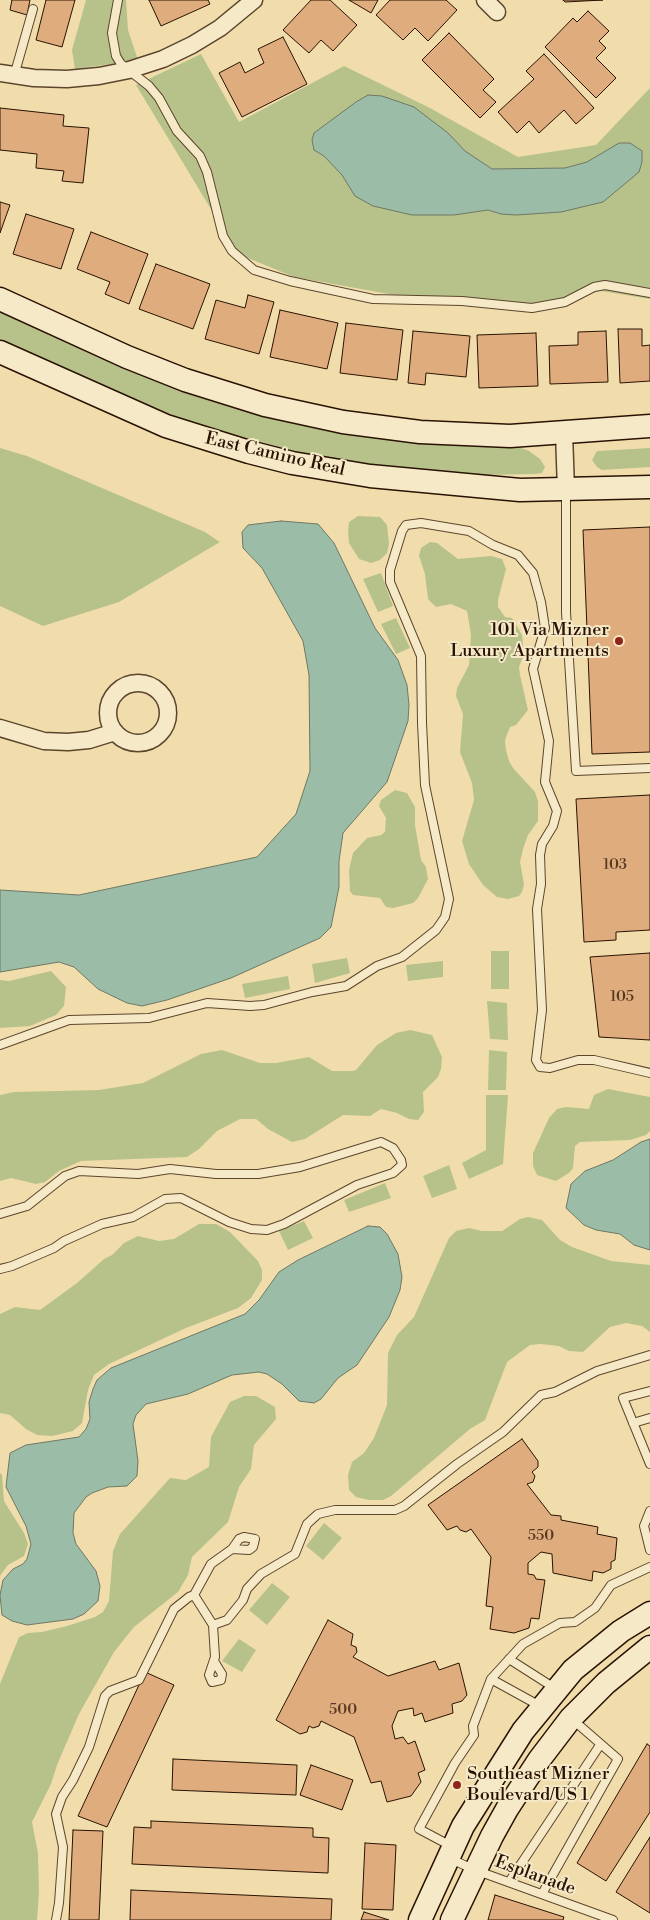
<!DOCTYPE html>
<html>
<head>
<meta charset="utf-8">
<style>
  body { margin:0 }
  canvas { display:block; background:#f1ddab }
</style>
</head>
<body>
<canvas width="650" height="1920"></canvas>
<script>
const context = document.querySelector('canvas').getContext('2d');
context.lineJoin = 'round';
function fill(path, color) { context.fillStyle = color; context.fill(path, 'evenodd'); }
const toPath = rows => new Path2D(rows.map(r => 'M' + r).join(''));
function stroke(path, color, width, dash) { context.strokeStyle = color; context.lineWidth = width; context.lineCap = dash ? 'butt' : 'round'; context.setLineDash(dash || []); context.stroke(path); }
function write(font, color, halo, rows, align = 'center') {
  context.font = font + ' "Libre Bodoni",serif'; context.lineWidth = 4; context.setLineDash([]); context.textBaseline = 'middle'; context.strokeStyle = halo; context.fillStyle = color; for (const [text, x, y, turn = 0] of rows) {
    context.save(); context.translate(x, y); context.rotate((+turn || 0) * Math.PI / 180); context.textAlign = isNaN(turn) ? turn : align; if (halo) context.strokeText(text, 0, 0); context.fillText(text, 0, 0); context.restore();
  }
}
fill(toPath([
  [86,0,126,0,128,30,138,60,75,69,72,50],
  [201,54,239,122,344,66,428,107,518,157,596,145,650,88,650,299,601,291,537,307,428,301,294,277,238,254,136,85],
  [0,311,190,392,508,443,529,451,540,459,545,467,542,473,535,474,483,475,381,468,266,446,208,430,117,397,0,343],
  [0,448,27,456,205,532,220,542,119,602,43,626,0,606],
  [650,448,650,467,602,470,597,467,592,460,597,451],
  [358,516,380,517,387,525,389,544,387,553,380,560,371,563,359,559,349,543,348,533,349,522],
  [430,542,437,543,458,559,491,556,502,559,506,569,498,600,498,607,505,617,512,618,522,635,524,654,519,667,520,675,528,710,516,725,510,727,505,740,506,750,509,761,513,768,535,792,538,801,538,821,528,835,523,849,520,862,524,884,522,892,519,896,508,899,497,897,483,885,469,864,462,841,474,800,472,783,460,752,463,714,456,696,457,688,469,665,471,635,467,611,451,604,436,607,428,599,425,574,419,556,421,548],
  [381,573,393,606,378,612,363,579],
  [396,618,410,648,396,654,381,624],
  [395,790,407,793,415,807,415,825,421,860,426,867,428,879,418,898,413,903,393,908,386,907,380,898,353,895,350,891,349,870,353,853,367,838,381,835,385,832,386,818,379,806,381,800],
  [491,951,509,951,509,989,491,989],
  [347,958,350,973,315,983,312,964],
  [443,961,443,977,408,981,406,965],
  [51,971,66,987,64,1006,56,1015,30,1026,0,1028,0,980,9,981],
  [288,976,290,989,245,998,242,984],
  [487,1001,507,1003,508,1040,490,1039],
  [410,1030,432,1035,442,1057,441,1069,438,1077,423,1092,424,1112,418,1120,409,1119,397,1113,381,1109,370,1116,343,1115,305,1139,292,1142,268,1129,256,1119,240,1119,217,1131,199,1149,187,1157,81,1161,59,1171,45,1182,36,1184,11,1178,0,1181,0,1095,14,1092,99,1090,143,1083,201,1054,222,1050,260,1063,276,1063,309,1057,332,1071,352,1071,356,1070,377,1045,396,1033],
  [489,1050,507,1052,506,1090,488,1090],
  [608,1089,650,1097,650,1131,646,1135,630,1140,580,1142,575,1146,573,1168,569,1173,556,1181,537,1175,533,1166,533,1153,549,1118,557,1109,566,1107,589,1109,594,1095],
  [486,1095,508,1095,503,1164,469,1179,462,1163,486,1150],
  [449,1165,457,1189,432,1198,423,1176],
  [385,1183,391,1198,349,1212,344,1200],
  [528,1217,542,1220,560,1240,572,1247,611,1261,650,1265,650,1332,642,1326,626,1323,610,1327,583,1352,569,1351,559,1346,541,1344,530,1345,507,1362,485,1420,470,1429,391,1496,383,1500,369,1500,356,1497,349,1490,348,1475,352,1462,364,1453,374,1438,387,1405,388,1353,397,1335,414,1317,449,1238,456,1231,469,1228,482,1231,502,1231,520,1219],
  [304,1221,313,1238,288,1250,279,1231],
  [199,1224,216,1224,230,1232,258,1261,262,1270,262,1280,251,1298,238,1308,186,1328,109,1364,94,1375,88,1390,82,1423,73,1431,52,1436,37,1435,26,1429,10,1415,0,1413,0,1314,15,1307,40,1310,77,1283,104,1259,112,1255,124,1243,138,1236,159,1241,174,1239],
  [244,1396,256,1396,275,1407,276,1419,254,1445,251,1469,239,1487,228,1522,192,1557,188,1575,178,1592,134,1627,114,1652,79,1714,57,1765,51,1784,32,1822,38,1853,39,1892,37,1920,0,1920,0,1684,19,1637,28,1633,42,1632,67,1626,95,1617,103,1612,109,1601,113,1551,120,1534,170,1478,186,1480,209,1467,211,1437,230,1402],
  [0,1473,2,1475,4,1501,24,1533,28,1544,24,1556,8,1565,0,1576],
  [324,1523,342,1538,323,1560,306,1546],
  [272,1583,290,1597,267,1625,249,1610],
  [239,1639,256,1650,242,1672,222,1661]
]), '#b7c28b');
const water = toPath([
  [368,95,382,96,414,107,448,133,465,151,492,169,565,168,587,162,619,143,630,143,642,151,642,162,639,172,603,202,561,212,516,215,501,214,488,210,454,215,412,215,373,206,355,196,342,175,324,156,314,150,312,140,314,133,356,102,368,95],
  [281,521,318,524,334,543,375,628,398,660,407,685,409,705,408,721,387,782,343,833,339,861,339,887,331,927,320,938,231,978,167,1000,142,1006,127,1003,98,989,74,967,59,962,0,972,0,890,79,895,257,857,296,814,310,771,309,675,303,641,262,568,243,548,242,532,248,525,281,521],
  [650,1139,650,1250,634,1245,620,1234,596,1230,584,1225,566,1208,571,1184,585,1171,613,1160,641,1142,650,1139],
  [368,1226,380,1227,387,1234,398,1254,402,1277,400,1290,389,1317,357,1365,338,1378,321,1399,314,1403,299,1401,282,1384,267,1374,259,1372,232,1375,188,1394,146,1404,136,1415,133,1424,138,1461,137,1476,127,1486,108,1487,92,1493,86,1497,74,1513,73,1533,76,1544,96,1571,100,1586,98,1601,84,1614,73,1619,27,1625,12,1621,2,1615,0,1595,3,1580,13,1569,23,1564,27,1559,31,1544,26,1526,6,1487,10,1453,26,1445,79,1437,86,1429,90,1419,89,1402,93,1389,97,1380,111,1368,245,1314,259,1300,279,1272,298,1260,368,1226]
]);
fill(water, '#9bbca6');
stroke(water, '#6e7865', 1);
const building = toPath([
  [12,0,30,0,27,15,10,10,12,0],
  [46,0,75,0,62,47,36,40,46,0],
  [149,0,208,0,210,4,161,26,149,0],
  [311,0,330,0,357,25,333,51,321,40,309,53,283,30,311,0],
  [349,0,378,0,371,13,349,0],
  [390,0,446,0,457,10,428,41,415,28,403,40,376,15,390,0],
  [563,0,603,0,565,2,563,0],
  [588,11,609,31,599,41,606,48,596,58,616,78,596,98,545,47,573,18,577,22,588,11],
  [449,33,494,79,483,90,496,102,480,118,422,60,449,33],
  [283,37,307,84,242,117,219,73,240,62,245,73,264,63,258,49,283,37],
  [544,54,594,108,576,124,564,110,539,133,529,121,517,133,498,112,534,79,526,71,544,54],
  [0,108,64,115,63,126,89,128,83,183,62,181,64,171,36,168,37,154,0,150,0,108],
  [0,202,10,205,0,233,0,202],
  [26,214,74,229,61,269,13,254,26,214],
  [91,232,148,254,129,304,105,294,110,282,77,269,91,232],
  [156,264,210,284,193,329,139,309,156,264],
  [248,295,274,302,259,354,205,339,216,300,245,308,248,295],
  [280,310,338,323,327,369,270,357,280,310],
  [346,323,403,330,397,380,340,373,346,323],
  [618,329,642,329,642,346,650,345,650,381,620,383,618,329],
  [413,331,470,336,466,377,426,373,425,385,408,383,413,331],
  [606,331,608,382,550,384,549,346,578,345,578,332,606,331],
  [536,333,538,386,479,388,477,335,536,333],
  [650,527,650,752,592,754,583,530,650,527],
  [650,795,650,930,616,932,616,940,584,942,576,799,650,795],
  [650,953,650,1040,599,1037,590,957,650,953],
  [522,1439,538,1461,538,1467,532,1472,535,1476,533,1482,527,1484,551,1515,561,1516,561,1520,598,1527,597,1534,617,1538,615,1560,611,1562,611,1569,603,1573,593,1571,592,1581,553,1573,552,1554,541,1552,528,1563,528,1574,534,1575,536,1579,545,1580,539,1619,531,1618,529,1628,514,1633,490,1629,493,1607,486,1606,491,1557,471,1529,466,1532,460,1530,457,1526,447,1530,428,1505,522,1439],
  [328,1620,353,1634,351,1645,356,1647,357,1652,353,1657,388,1676,435,1661,439,1670,459,1663,467,1695,462,1701,452,1704,453,1713,425,1722,422,1713,414,1716,413,1708,398,1711,392,1726,395,1739,403,1737,408,1744,415,1741,425,1770,418,1773,421,1782,411,1796,387,1802,381,1781,371,1783,354,1737,321,1721,319,1726,313,1728,309,1726,307,1732,300,1734,276,1720,328,1620],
  [145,1672,174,1685,107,1827,78,1816,145,1672],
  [647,1744,650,1746,650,1812,606,1881,577,1863,647,1744],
  [173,1759,297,1765,296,1795,172,1790,173,1759],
  [311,1765,353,1780,342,1810,300,1795,311,1765],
  [151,1821,313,1828,313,1837,329,1838,328,1873,132,1864,134,1827,151,1828,151,1821],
  [73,1830,103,1831,99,1920,69,1920,73,1830],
  [650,1837,650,1913,616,1892,650,1837],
  [365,1843,396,1845,393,1910,362,1909,365,1843],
  [131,1890,332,1899,331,1920,130,1920,131,1890],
  [495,1895,564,1917,563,1920,488,1920,495,1895],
  [364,1912,389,1920,361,1920,364,1912]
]);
fill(building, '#dfac7e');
stroke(building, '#2a1203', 1);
const lane = toPath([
  [118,0,112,33,116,56,121,64,149,86,159,98,177,131,200,156,207,172,223,236,232,251,254,270,290,281,373,299,462,301,532,308,565,302,594,287,605,285,650,293],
  [14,76,33,9],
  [566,490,566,612,576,771,650,768],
  [0,1045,69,1020,149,1018,207,1003,250,1006,264,1005,312,992,346,986,377,966,402,957,436,930,445,917,449,899,425,785,422,723,421,656,390,582,390,570,402,531,406,525,421,523,469,531,493,545,518,555,533,573,541,602,545,628,533,669,549,741,545,782,557,811,553,826,542,844,540,855,541,884,537,909,542,1010,536,1060,540,1067,550,1068,578,1060,594,1060,650,1073],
  [0,1214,27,1206,65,1176,79,1171,138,1174,170,1169,216,1174,258,1174,300,1167,381,1142,393,1148,401,1160,402,1165,393,1173,357,1185,284,1224,267,1230,251,1229,229,1222,181,1198,165,1199,133,1217,102,1224,64,1241,54,1248,12,1266,0,1269],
  [650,1391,623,1398,650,1464],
  [633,1423,650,1418],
  [650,1511,644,1526,650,1550],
  [194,1595,211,1564,232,1549,249,1550,253,1547,255,1539,244,1537,239,1539,232,1549],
  [213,1625,227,1620,243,1600,247,1589,261,1574,295,1554,307,1524,318,1514,335,1510,395,1510,404,1506,457,1464,503,1432,541,1395,555,1392,597,1371,650,1355],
  [509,1659,556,1689],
  [491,1679,523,1644,560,1623,575,1622,595,1608,611,1585,650,1567],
  [451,1846,419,1829,455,1763,474,1735,473,1726,491,1679,540,1706],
  [451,1859,475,1870,613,1920],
  [509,1882,600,1745],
  [542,1894,618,1759,572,1719],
  [56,1920,59,1903,63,1847,56,1814,62,1797,73,1780,89,1747,105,1696,110,1691,139,1680,174,1609,189,1597,194,1595,213,1625,215,1657,209,1675,212,1682,221,1680,222,1674,214,1661]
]);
const street = toPath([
  [485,0,497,12],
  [0,73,34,78,67,79,99,76,129,70,163,59,192,45,220,28,254,0],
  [564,433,566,490],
  '108 713a30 30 0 1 1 60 0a30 30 0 1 1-60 0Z',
  [0,728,44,741,68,742,89,740,115,732]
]);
const secondary = toPath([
  [0,299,127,357,185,380,265,405,343,422,420,432,510,436,650,426],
  [0,352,166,426,249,452,292,463,370,476,520,490,650,487],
  [420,1920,463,1826,523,1731,573,1670,621,1631,650,1613],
  [452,1920,492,1836,507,1809,539,1760,571,1718,606,1683,650,1647]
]);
stroke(lane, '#5c452d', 10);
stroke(street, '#5c452d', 19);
stroke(secondary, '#2a1203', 25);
stroke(lane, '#f6e9c8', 8);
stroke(street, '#f6e9c8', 16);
stroke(secondary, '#f6e9c8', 22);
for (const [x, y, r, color] of [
  [619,641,5,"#8f2418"],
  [457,1785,5,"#8f2418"]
]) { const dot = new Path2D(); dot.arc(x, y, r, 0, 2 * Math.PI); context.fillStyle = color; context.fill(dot); stroke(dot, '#f6e9c8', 2); }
write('15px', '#573822', null, [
  ["103",615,865],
  ["105",622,997],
  ["550",541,1536],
  ["500",343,1710]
]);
write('18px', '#2a1203', '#f6e9c8', [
  ["East Camino Real",275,455,13],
  ["Esplanade",535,1876,20]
]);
write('18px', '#2a1203', '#f6e9c8', [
  ["101 Via Mizner",609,631],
  ["Luxury Apartments",609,652],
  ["Southeast Mizner",467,1775,"left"],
  ["Boulevard/US 1",467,1796,"left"]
], 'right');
</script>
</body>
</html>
